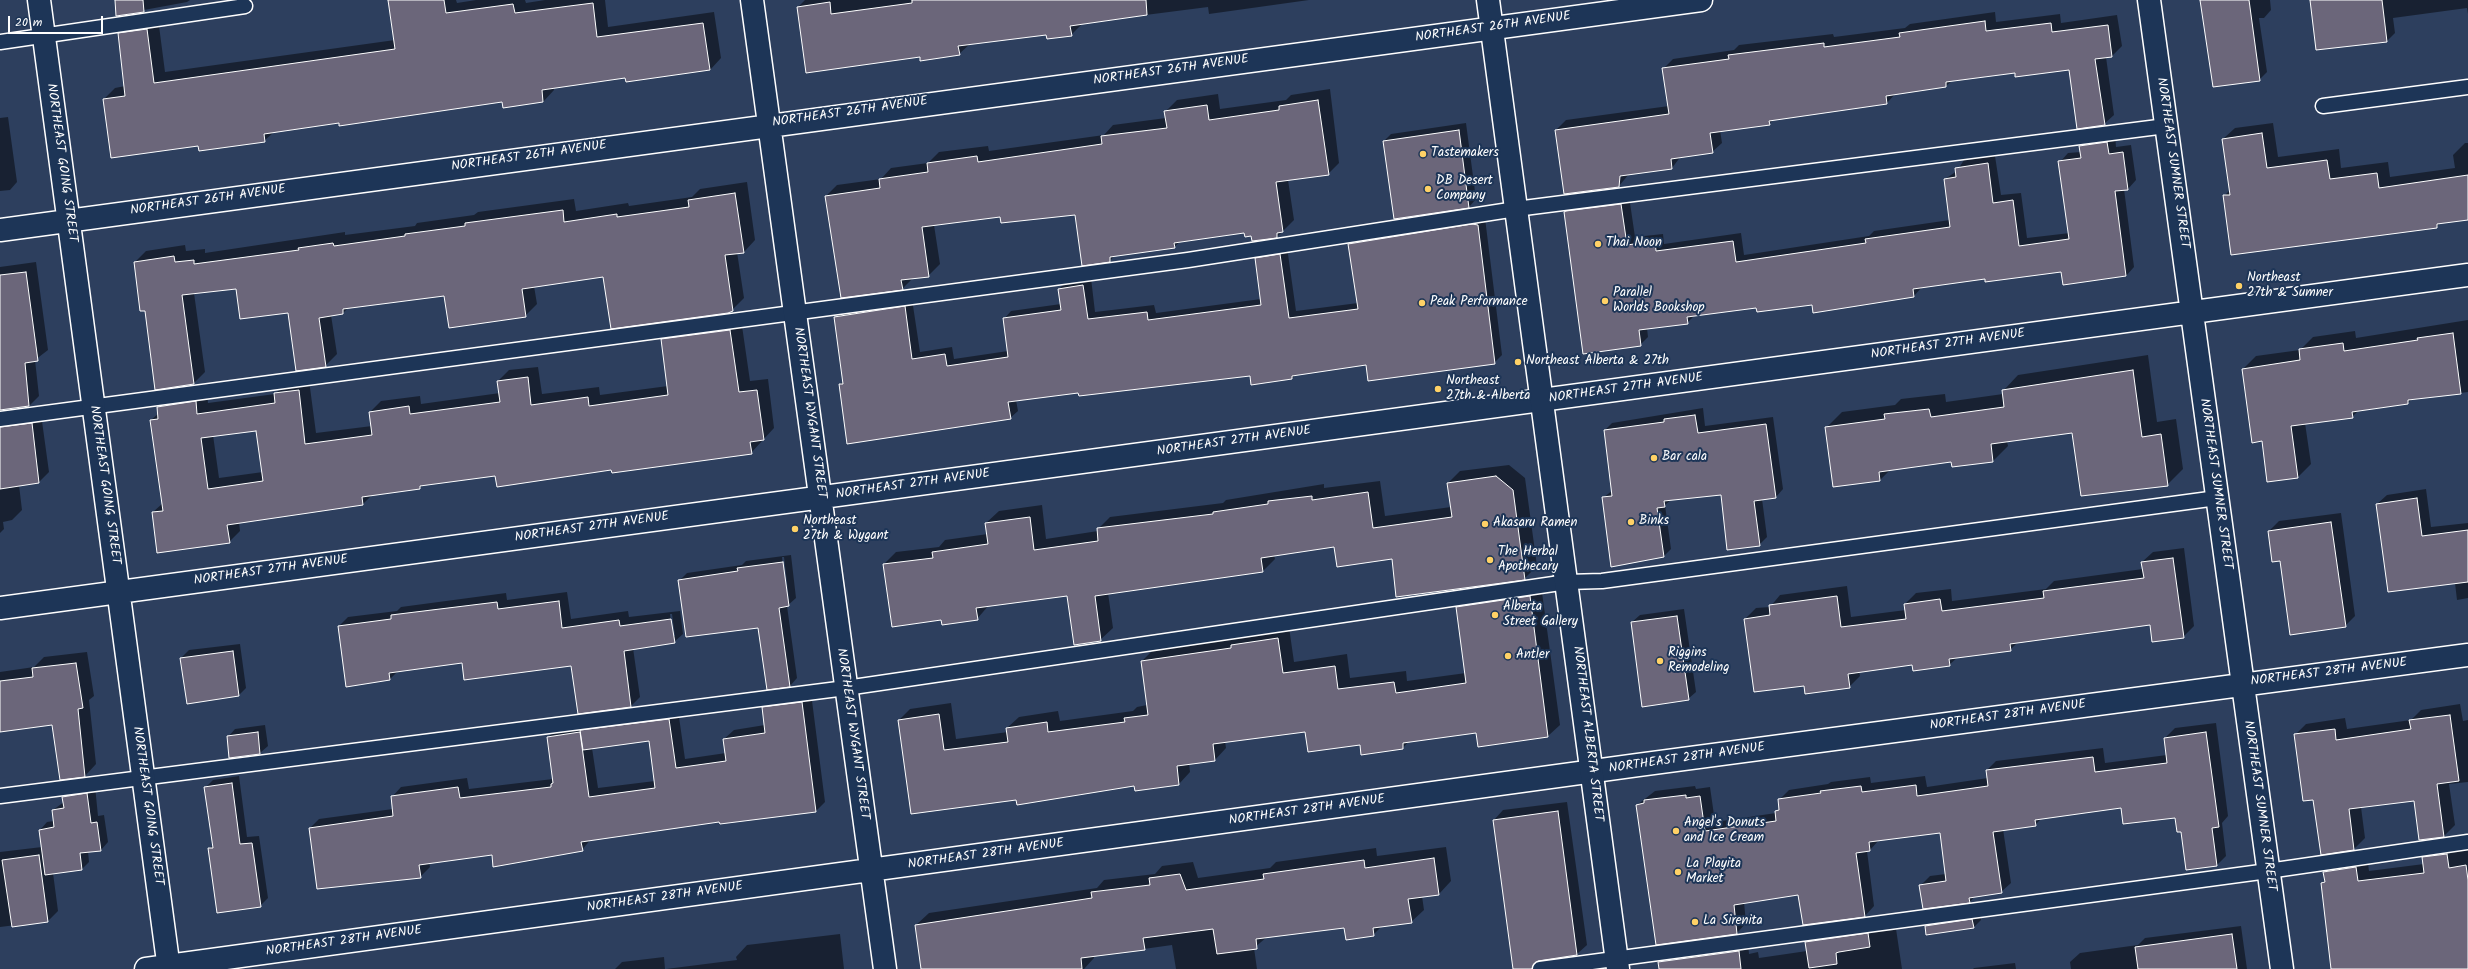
<!DOCTYPE html>
<html>
<head>
<meta charset="utf-8">
<style>
  body { margin:0 }
  #map { position:relative; width:2468px; height:969px; overflow:hidden; background:#2d3f5e; font-family:Kalam,sans-serif }
  canvas { display:block }
  .scale { position:absolute; left:8px; top:16px; width:95px; height:18px; box-sizing:border-box; border:2px solid #fff; border-top:0; padding-left:5px; font-size:12px; line-height:14px; white-space:nowrap; color:#fff; -webkit-text-stroke:3px #1d3557; paint-order:stroke }
</style>
</head>
<body>
<div id="map">
<canvas width="2468" height="969"></canvas>
<div class="scale">20 m</div>
</div>
<script>
const context = document.querySelector('canvas').getContext('2d');
context.lineJoin = 'round';
function fill(path, color) { context.fillStyle = color; context.fill(path, 'evenodd'); }
const toPath = rows => new Path2D(rows.map(r => 'M' + r).join(''));
function stroke(path, color, width, dash) { context.strokeStyle = color; context.lineWidth = width; context.lineCap = dash ? 'butt' : 'round'; context.setLineDash(dash || []); context.stroke(path); }
function write(font, color, halo, rows, align = 'center') {
  context.font = font + ' Kalam,sans-serif'; context.lineWidth = 4; context.setLineDash([]); context.textBaseline = 'middle'; context.strokeStyle = halo; context.fillStyle = color; for (const [text, x, y, turn = 0] of rows) {
    context.save(); context.translate(x, y); context.rotate((+turn || 0) * Math.PI / 180); context.textAlign = isNaN(turn) ? turn : align; if (halo) context.strokeText(text, 0, 0); context.fillText(text, 0, 0); context.restore();
  }
}
fill(toPath([
  [115,0,190,0,187,2,117,15],
  [389,0,456,0,457,3,476,0,525,0,526,3,545,0,605,0,608,27,714,12,721,58,710,70,626,77,554,87,554,90,543,102,503,101,274,132,264,141,199,145,104,99,115,88,125,86,119,34,131,22,158,18,165,72,395,40],
  [805,0,1309,0,1209,14,1208,7,1083,23,1071,35,1047,34,970,44,959,54,921,56,798,7],
  [2201,0,2270,0,2271,10,2264,18,2259,18,2267,72,2259,80],
  [2311,0,2468,0,2468,14,2467,8,2393,18,2395,33,2387,41,2317,49],
  [1995,12,1996,22,2060,14,2061,23,2117,15,2122,46,2112,56,2106,57,2114,115,2104,124,2069,69,2016,72,1952,81,1946,86,1896,93,1887,103,1774,119,1769,124,1720,130,1722,143,1712,152,1681,156,1672,168,1629,174,1619,186,1556,130,1566,120,1669,106,1663,69,1673,59,1734,50,1739,45,1833,34,1834,37,1905,28,1910,24],
  [1330,89,1339,163,1328,174,1288,180,1294,220,1277,237,1252,235,1245,232,1181,241,1174,247,1115,255,1110,261,1076,214,1001,216,934,225,940,264,928,276,913,278,902,289,826,196,837,185,881,179,891,168,928,163,939,152,988,146,989,151,1104,135,1113,125,1166,118,1165,112,1177,100,1218,94,1220,109,1286,100,1291,95],
  [8,117,17,182,10,190,0,191,0,118],
  [1466,123,1476,199,1469,207,1384,141,1391,134],
  [2273,123,2278,157,2339,149,2341,168,2388,162,2390,177,2455,168,2453,155,2465,143,2468,143,2468,219,2440,223,2437,227,2224,196,2230,190,2223,139,2235,128],
  [2115,134,2116,147,2131,145,2136,180,2128,189,2124,189,2134,267,2126,276,2062,271,1985,278,1922,287,1914,296,1757,306,1695,315,1687,323,1647,328,1648,337,1640,345,1565,213,1573,204,1629,196,1635,237,1663,234,1664,244,1741,233,1744,255,1869,236,1874,231,1950,220,1945,179,1957,171,1964,160,1995,156,2001,195,2021,193,2027,238,2070,233,2060,162,2068,153,2081,152,2080,146,2088,138],
  [747,182,755,240,744,252,737,252,744,298,732,310,604,276,534,286,537,304,525,316,445,295,348,308,343,313,331,315,337,354,325,366,289,312,237,288,194,293,205,372,193,384,146,310,135,262,146,251,185,245,186,251,205,249,205,253,345,232,345,235,415,226,417,223,474,215,478,212,574,199,576,211,628,203,629,206,692,197,700,189],
  [1485,218,1502,355,1494,363,1367,364,1296,374,1292,379,1251,375,1079,392,1016,400,1018,411,1010,418,840,384,844,381,835,318,843,310,912,299,920,352,952,347,954,359,1008,351,1004,319,1011,311,1061,304,1059,289,1067,281,1091,278,1095,312,1154,305,1156,313,1261,299,1256,259,1263,251,1287,247,1296,311,1358,303,1349,244,1357,236],
  [36,262,48,350,35,360,39,396,29,406,1,409,3,415,41,414,49,472,39,482,19,485,22,510,12,520,3,522,4,529,0,533,0,267],
  [741,319,750,381,768,379,774,428,751,453,612,469,496,475,423,485,420,488,372,495,363,504,239,522,240,531,229,542,153,512,163,503,151,420,159,413,158,407,169,396,207,391,208,403,275,394,286,383,309,380,316,433,372,426,370,412,381,401,420,396,421,404,500,393,498,381,509,370,538,367,542,394,599,387,600,395,668,386,662,340,673,329],
  [257,430,263,472,219,478,213,435],
  [2468,320,2468,392,2412,399,2408,403,2359,410,2352,417,2305,423,2311,464,2298,477,2263,440,2243,369,2256,356,2300,350,2313,337,2355,331,2356,338],
  [2148,355,2157,422,2176,419,2183,469,2167,485,2073,432,2007,441,2008,446,1993,461,1952,461,1890,470,1880,480,1826,428,1842,412,1895,405,1901,399,1945,394,1946,402,2003,394,2003,391,2018,375],
  [1703,408,1705,426,1773,417,1783,489,1776,497,1762,499,1767,537,1759,545,1721,494,1671,500,1665,505,1671,549,1664,556,1603,498,1613,490,1605,430,1612,423],
  [1509,465,1525,478,1537,566,1524,579,1392,558,1335,546,1274,555,1275,559,1263,571,1108,593,1113,628,1100,640,1068,595,989,605,977,619,942,619,884,564,896,552,939,547,945,540,988,534,986,523,999,511,1042,505,1046,539,1098,531,1098,529,1110,517,1223,503,1226,500,1324,484,1324,488,1380,481,1385,516,1451,507,1448,483,1460,471],
  [2426,489,2431,527,2468,523,2468,598,2457,600,2455,583,2377,504,2387,495],
  [2341,513,2355,616,2345,626,2280,560,2269,531,2279,521],
  [2184,548,2194,626,2183,637,2151,624,2018,642,2010,650,1958,657,1949,665,1913,664,1859,671,1860,676,1849,687,1804,685,1745,619,1756,608,1770,607,1780,595,1847,586,1851,617,1906,610,1905,604,1916,593,1951,589,1952,601,2046,589,2054,581,2143,569,2142,562,2153,552],
  [791,555,796,598,787,606,797,678,790,686,768,688,759,627,680,580,687,573,742,565,746,561],
  [782,557,784,557,789,600,787,600],
  [1541,585,1560,725,1548,736,1479,746,1477,732,1409,741,1403,748,1361,744,1306,731,1225,741,1226,748,1215,760,1189,763,1190,772,1179,784,1135,785,1017,799,899,720,910,709,951,703,956,739,1008,732,1007,728,1019,717,1058,711,1060,721,1133,711,1137,707,1147,705,1142,661,1154,649,1240,637,1243,634,1289,627,1294,662,1347,654,1350,678,1406,671,1407,681,1466,673,1457,607,1469,596],
  [567,592,571,619,628,611,629,617,680,611,683,634,674,642,633,648,640,697,631,706,579,713,572,665,463,662,398,671,389,680,339,626,348,617,397,611,401,607,506,593,507,600],
  [670,614,672,614,675,636,673,636],
  [1684,609,1696,692,1688,699,1632,622,1640,615],
  [240,644,246,688,239,695,181,658,189,650],
  [87,652,94,696,89,700,96,764,85,776,61,779,53,724,0,731,0,672,34,667,44,657],
  [811,693,825,802,816,811,721,823,720,821,591,839,582,850,493,854,429,863,430,867,420,877,310,828,319,819,393,809,392,797,401,787,467,778,469,789,553,779,548,737,558,728,678,710,685,759,726,753,724,739,734,730,765,725,763,708,772,698],
  [650,740,655,781,598,788,592,748],
  [2460,704,2463,721,2468,720,2468,782,2449,784,2455,825,2444,836,2420,839,2415,800,2361,807,2365,838,2354,849,2314,799,2295,735,2306,724,2345,718,2347,729,2411,720,2421,710],
  [2216,723,2228,816,2222,823,2226,856,2217,865,2182,830,2176,816,2122,807,2042,818,2035,825,2003,829,2011,883,2001,892,1975,896,1970,902,1920,886,1930,876,1946,874,1941,832,1879,840,1870,850,1867,851,1874,906,1865,916,1799,894,1744,902,1746,923,1737,933,1637,805,1655,791,1695,786,1696,789,1710,787,1715,822,1776,813,1780,807,1779,800,1789,790,1828,784,1831,782,1870,777,1871,783,1925,776,1927,787,1988,778,1987,770,1996,761,2103,748,2105,763,2167,755,2165,738,2175,728],
  [265,725,268,746,260,753,230,757,228,737,235,729],
  [239,776,247,837,259,836,268,898,260,906,209,849,213,845,205,788,213,780],
  [95,786,98,816,104,815,108,842,101,850,88,851,89,862,82,869,53,873,58,911,48,921,0,927,0,852,42,847,40,830,47,822,54,821,53,810,64,802,63,797,71,789],
  [1567,802,1587,945,1577,954,1541,959,1543,965,1590,969,1513,969,1494,820,1503,810],
  [2468,842,2468,969,2332,969,2322,883,2325,880,2324,872,2335,861,2367,856,2369,871,2424,864,2423,858,2434,847],
  [1446,847,1451,881,1439,894,1422,896,1424,910,1411,922,1382,926,1373,935,1345,927,1267,937,1254,948,1257,969,1176,969,1172,945,1094,956,1094,958,1084,969,922,969,916,925,929,913,1097,888,1104,880,1155,874,1162,866,1193,862,1198,878,1270,868,1276,862,1376,848,1377,856],
  [1980,912,1981,920,1973,928,1927,935,1926,926,1934,919],
  [1895,922,1902,969,1687,969,1686,958,1695,949,1748,942,1749,954,1758,952,1759,958,1807,951,1806,942,1815,933],
  [2241,926,2247,969,2071,969,2070,962,2080,953,2138,945,2145,938],
  [840,934,844,969,666,969,737,960,736,957,747,945],
  [664,957,665,969,615,969,622,962],
  [2015,963,2016,969,1973,969,1974,968]
]), '#0007');
const building = toPath([
  [115,0,143,0,144,12,116,16,115,0],
  [388,0,444,0,446,13,513,4,515,13,593,3,597,37,703,23,710,70,626,82,625,78,542,90,543,102,503,108,502,102,339,126,339,123,264,134,265,142,199,151,198,146,111,158,103,99,125,96,118,33,147,29,154,83,395,49,388,0],
  [912,0,1146,0,1147,15,1070,26,1072,36,1047,39,1046,35,958,46,960,55,920,61,920,57,806,73,797,7,830,2,831,14,912,3,912,0],
  [2200,0,2249,0,2260,81,2213,87,2200,0],
  [2310,0,2382,0,2387,42,2316,50,2310,0],
  [1985,21,1986,31,2051,23,2052,32,2108,25,2112,57,2095,59,2105,125,2077,129,2069,70,2015,77,2015,73,1946,82,1946,87,1886,96,1887,104,1769,121,1770,125,1710,133,1713,153,1671,159,1672,169,1620,176,1619,187,1564,194,1555,130,1669,114,1662,68,1729,59,1728,55,1824,43,1824,47,1900,37,1899,33,1985,21],
  [1318,100,1329,175,1276,182,1283,232,1277,233,1277,238,1252,241,1251,236,1245,237,1244,233,1174,243,1175,248,1110,257,1110,262,1082,266,1075,215,1001,223,1000,217,922,227,929,277,901,280,903,290,841,298,825,196,880,188,879,179,928,172,927,163,977,156,978,162,1102,144,1101,136,1167,128,1164,111,1207,105,1209,120,1279,110,1279,106,1318,100],
  [1459,130,1469,208,1394,219,1383,141,1459,130],
  [2262,133,2267,168,2327,160,2330,179,2377,173,2379,188,2468,175,2468,220,2437,224,2437,228,2231,255,2223,195,2230,195,2222,139,2262,133],
  [2107,142,2109,154,2123,152,2128,190,2115,191,2126,276,2063,285,2061,272,1985,282,1985,279,1913,289,1914,297,1813,313,1812,305,1757,312,1756,308,1687,317,1688,324,1639,330,1641,346,1583,354,1564,212,1566,211,1621,204,1627,245,1655,241,1656,251,1733,241,1736,262,1866,243,1865,239,1950,227,1944,179,1956,177,1955,168,1988,163,1993,203,2013,200,2019,246,2069,239,2058,161,2081,158,2079,146,2107,142],
  [735,193,744,253,725,255,733,311,728,313,611,329,603,277,522,289,526,317,449,328,444,296,343,309,343,314,319,318,326,367,296,371,288,313,240,319,236,289,182,295,194,384,155,390,145,311,140,311,134,262,174,256,175,262,194,260,194,264,299,250,298,248,333,243,334,246,405,236,405,234,465,226,465,223,563,210,564,222,617,214,617,217,689,207,688,200,735,193],
  [1472,224,1478,225,1495,364,1368,381,1366,365,1292,376,1292,379,1251,385,1250,376,1079,396,1078,393,1008,402,1011,419,847,444,839,384,843,384,834,317,905,306,912,359,945,354,947,366,1008,357,1003,318,1061,310,1058,289,1083,285,1088,319,1147,312,1148,320,1261,305,1255,258,1280,254,1289,318,1358,309,1348,244,1472,224],
  [26,272,38,361,25,363,29,406,0,410,0,275,26,272],
  [730,330,739,392,757,390,764,440,750,442,752,454,612,473,611,470,497,487,495,476,420,486,420,489,362,497,363,505,227,525,230,543,157,553,152,512,163,511,150,420,158,419,157,407,196,401,197,414,275,403,274,393,299,390,305,444,372,435,369,412,409,406,410,414,500,402,497,381,528,377,531,405,588,397,589,406,668,395,661,339,730,330],
  [256,431,263,481,208,489,201,438,256,431],
  [2453,333,2461,394,2408,400,2408,404,2352,412,2353,418,2291,426,2298,478,2267,482,2262,441,2252,443,2242,369,2300,360,2299,349,2343,343,2344,351,2418,340,2417,338,2453,333],
  [2133,370,2142,437,2161,434,2168,486,2081,496,2072,433,1991,444,1993,462,1952,467,1951,462,1879,472,1880,481,1833,487,1825,427,1885,419,1884,414,1929,409,1931,417,2004,407,2002,390,2133,370],
  [1695,415,1698,433,1766,424,1776,498,1754,501,1760,546,1727,550,1721,495,1664,501,1665,507,1657,508,1664,557,1611,567,1602,497,1612,496,1604,430,1664,422,1664,419,1695,415],
  [32,423,39,483,0,489,0,427,32,423],
  [1496,476,1513,490,1525,580,1396,597,1392,559,1337,567,1334,547,1261,558,1263,572,1095,596,1101,641,1074,645,1067,596,976,608,978,620,942,625,941,620,892,627,883,564,933,558,932,552,988,544,985,523,1030,517,1034,550,1098,541,1097,528,1213,514,1213,512,1268,504,1268,501,1312,496,1312,500,1368,492,1373,528,1452,517,1447,483,1496,476],
  [2417,498,2422,536,2468,530,2468,582,2388,592,2376,504,2417,498],
  [2331,522,2346,627,2290,635,2280,561,2272,562,2268,531,2331,522],
  [2173,558,2184,638,2152,642,2150,625,2010,644,2011,651,1949,659,1950,666,1913,671,1912,665,1848,674,1850,688,1805,694,1804,686,1754,692,1744,619,1770,615,1769,605,1837,596,1841,627,1906,619,1904,604,1940,599,1942,611,2044,598,2043,591,2144,578,2141,562,2173,558],
  [783,562,789,606,779,608,790,687,767,690,758,628,686,637,678,580,738,571,737,568,783,562],
  [1530,596,1548,737,1478,747,1476,733,1403,743,1403,749,1361,755,1360,745,1308,752,1305,732,1213,744,1215,761,1177,766,1179,785,1135,791,1134,786,1017,805,1016,800,911,814,898,720,939,714,944,750,1008,742,1006,728,1047,722,1048,732,1125,722,1124,718,1148,715,1141,661,1231,648,1231,645,1278,638,1283,673,1335,666,1338,689,1394,682,1396,693,1466,683,1456,607,1530,596],
  [559,601,562,628,619,620,620,626,671,619,675,643,624,651,631,707,578,714,571,666,464,680,462,663,389,673,390,680,346,687,338,626,391,619,391,615,497,602,498,609,559,601],
  [1677,616,1689,700,1642,707,1631,622,1677,616],
  [233,651,239,696,187,704,180,658,233,651],
  [76,663,83,708,78,709,85,777,60,780,52,725,0,732,0,681,33,677,32,668,76,663],
  [802,702,816,812,720,824,719,822,581,842,583,851,493,867,492,855,419,865,421,878,317,889,309,828,393,816,391,796,458,787,460,798,551,787,551,784,553,783,547,737,580,732,589,797,655,788,649,741,583,750,580,730,669,719,676,768,726,761,723,739,765,733,762,707,802,702],
  [2450,715,2459,781,2437,784,2444,837,2419,840,2414,801,2349,809,2354,850,2321,855,2313,800,2303,801,2294,734,2335,729,2336,740,2411,729,2409,720,2450,715],
  [258,732,260,754,229,758,227,736,258,732],
  [2206,732,2219,827,2212,828,2217,866,2186,870,2181,832,2177,832,2175,818,2123,824,2121,808,2035,820,2036,826,1993,832,2002,893,1969,898,1970,903,1923,909,1919,885,1946,881,1940,833,1869,842,1870,851,1856,853,1865,917,1803,925,1798,895,1734,905,1737,934,1656,945,1636,805,1644,803,1644,800,1686,795,1686,798,1700,796,1705,831,1776,821,1775,811,1779,810,1778,799,1821,793,1820,791,1861,786,1862,792,1916,785,1917,796,1988,786,1986,770,2093,757,2095,772,2167,763,2164,738,2206,732],
  [232,783,240,844,252,843,261,907,217,913,208,848,213,848,204,787,232,783],
  [87,793,91,823,97,822,101,851,80,853,82,870,45,875,39,830,54,827,52,810,64,808,62,797,87,793],
  [1558,811,1577,955,1538,961,1535,963,1532,969,1513,969,1493,820,1558,811],
  [2447,854,2449,868,2466,865,2468,880,2468,969,2331,969,2321,883,2325,882,2323,872,2356,867,2358,881,2424,873,2422,857,2447,854],
  [39,855,48,922,12,927,2,860,39,855],
  [1434,858,1439,895,1408,899,1412,923,1373,928,1374,936,1346,940,1344,928,1256,939,1257,949,1217,954,1213,929,1143,938,1145,950,1081,958,1082,969,921,969,915,925,1092,898,1091,892,1150,885,1149,878,1180,874,1186,890,1264,879,1263,874,1364,860,1365,868,1434,858],
  [1972,919,1974,928,1926,935,1925,926,1972,919],
  [1868,933,1870,947,1839,952,1836,953,1837,964,1809,968,1805,942,1868,933],
  [2232,934,2237,969,2138,969,2135,947,2232,934],
  [1739,951,1741,969,1659,969,1658,962,1739,951]
]);
fill(building, '#6b667a');
stroke(building, '#fff', 1);
const lane = toPath([
  [0,42,245,6],
  [2323,106,2468,87],
  [0,419,1188,260,1516,209,2166,126],
  [0,796,846,688,1567,582,1602,581,2217,498],
  [1540,969,2268,871,2468,842]
]);
const street = toPath([
  [39,0,169,969],
  [752,0,885,969],
  [2149,0,2282,969],
  [0,230,1701,0],
  [0,608,2468,275],
  [146,969,1638,765,2468,655]
]);
const secondary = toPath([
  [1488,0,1618,969]
]);
stroke(lane, '#fff', 17);
stroke(street, '#fff', 25);
stroke(secondary, '#fff', 25);
stroke(lane, '#1d3557', 14);
stroke(street, '#1d3557', 22);
stroke(secondary, '#1d3557', 22);
for (const [x, y, r, color] of [
  [1423,154,4,"#ffd166"],
  [1428,189,4,"#ffd166"],
  [1598,244,4,"#ffd166"],
  [2239,286,4,"#ffd166"],
  [1605,301,4,"#ffd166"],
  [1422,303,4,"#ffd166"],
  [1518,362,4,"#ffd166"],
  [1438,389,4,"#ffd166"],
  [1654,458,4,"#ffd166"],
  [1631,522,4,"#ffd166"],
  [1485,524,4,"#ffd166"],
  [795,529,4,"#ffd166"],
  [1490,560,4,"#ffd166"],
  [1495,615,4,"#ffd166"],
  [1508,656,4,"#ffd166"],
  [1660,661,4,"#ffd166"],
  [1676,831,4,"#ffd166"],
  [1678,872,4,"#ffd166"],
  [1695,922,4,"#ffd166"]
]) { const dot = new Path2D(); dot.arc(x, y, r, 0, 2 * Math.PI); context.fillStyle = color; context.fill(dot); stroke(dot, '#1d3557', 1.5); }
write('13px', '#fff', '#1d3557', [
  ["NORTHEAST 26TH AVENUE",1493,28,-8],
  ["NORTHEAST 26TH AVENUE",1171,71,-8],
  ["NORTHEAST 26TH AVENUE",850,113,-8],
  ["NORTHEAST 26TH AVENUE",529,157,-8],
  ["NORTHEAST GOING STREET",61,163,82],
  ["NORTHEAST SUMNER STREET",2172,163,82],
  ["NORTHEAST 26TH AVENUE",208,201,-8],
  ["NORTHEAST 27TH AVENUE",1948,345,-8],
  ["NORTHEAST 27TH AVENUE",1626,389,-8],
  ["NORTHEAST WYGANT STREET",809,413,82],
  ["NORTHEAST 27TH AVENUE",1234,442,-8],
  ["NORTHEAST SUMNER STREET",2215,484,82],
  ["NORTHEAST GOING STREET",104,485,82],
  ["NORTHEAST 27TH AVENUE",913,485,-8],
  ["NORTHEAST 27TH AVENUE",592,528,-8],
  ["NORTHEAST 27TH AVENUE",271,571,-8],
  ["NORTHEAST 28TH AVENUE",2329,673,-7],
  ["NORTHEAST 28TH AVENUE",2008,716,-8],
  ["NORTHEAST WYGANT STREET",852,734,82],
  ["NORTHEAST ALBERTA STREET",1587,734,83],
  ["NORTHEAST 28TH AVENUE",1687,759,-8],
  ["NORTHEAST GOING STREET",147,806,82],
  ["NORTHEAST SUMNER STREET",2259,806,82],
  ["NORTHEAST 28TH AVENUE",1307,811,-8],
  ["NORTHEAST 28TH AVENUE",986,855,-8],
  ["NORTHEAST 28TH AVENUE",665,898,-8],
  ["NORTHEAST 28TH AVENUE",344,942,-8]
]);
write('13px', '#fff', '#1d3557', [
  ["Tastemakers",1431,154],
  ["DB Desert",1436,182],
  ["Company",1436,197],
  ["Thai Noon",1606,244],
  ["Northeast",2247,279],
  ["27th & Sumner",2247,294],
  ["Parallel",1613,294],
  ["Worlds Bookshop",1613,309],
  ["Peak Performance",1430,303],
  ["Northeast Alberta & 27th",1526,362],
  ["Northeast",1446,382],
  ["27th & Alberta",1446,397],
  ["Bar cala",1662,458],
  ["Northeast",803,522],
  ["27th & Wygant",803,537],
  ["Binks",1639,522],
  ["Akasaru Ramen",1493,524],
  ["The Herbal",1498,553],
  ["Apothecary",1498,568],
  ["Alberta",1503,608],
  ["Street Gallery",1503,623],
  ["Riggins",1668,654],
  ["Remodeling",1668,669],
  ["Antler",1516,656],
  ["Angel's Donuts",1684,824],
  ["and Ice Cream",1684,839],
  ["La Playita",1686,865],
  ["Market",1686,880],
  ["La Sirenita",1703,922]
], 'left');
</script>
</body>
</html>
